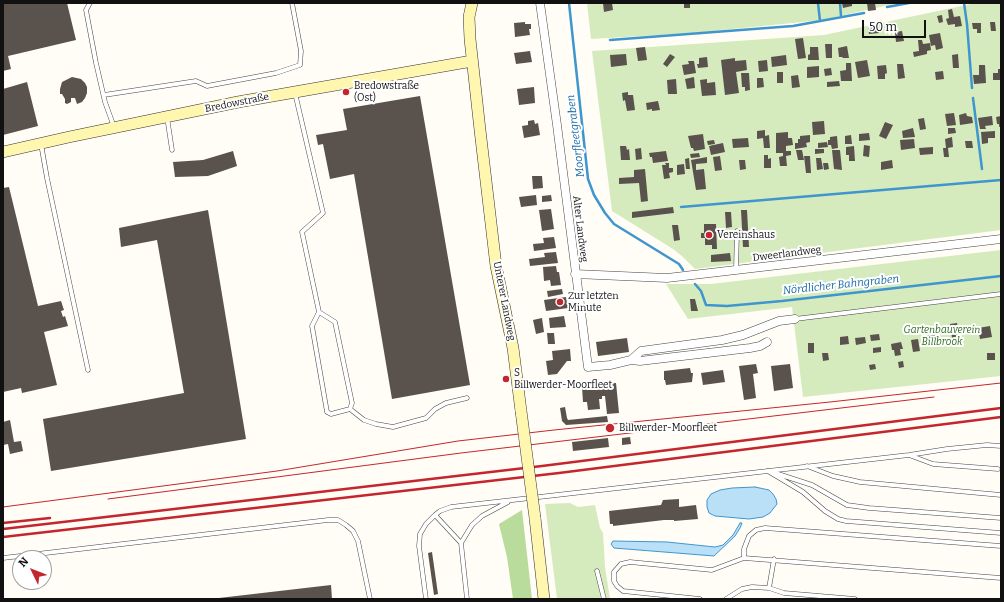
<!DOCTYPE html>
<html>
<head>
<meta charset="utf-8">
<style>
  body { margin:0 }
  #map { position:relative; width:1004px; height:602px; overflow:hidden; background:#fffdf5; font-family:Bitter,serif }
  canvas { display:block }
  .frame { position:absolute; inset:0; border:4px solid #111; pointer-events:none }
  .north { position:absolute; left:12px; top:550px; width:40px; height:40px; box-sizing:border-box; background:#fff; border:1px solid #a0a0a0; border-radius:50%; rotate:313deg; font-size:11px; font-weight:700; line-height:16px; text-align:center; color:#111 }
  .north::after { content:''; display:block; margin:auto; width:14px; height:18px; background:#c4262e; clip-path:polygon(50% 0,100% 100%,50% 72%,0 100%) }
  .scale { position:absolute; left:862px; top:20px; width:64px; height:18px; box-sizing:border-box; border:2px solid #111; border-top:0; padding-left:5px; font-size:12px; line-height:14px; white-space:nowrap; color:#111; -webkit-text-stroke:3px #fff; paint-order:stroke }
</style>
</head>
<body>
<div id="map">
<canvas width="1004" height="602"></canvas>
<div class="frame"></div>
<div class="north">N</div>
<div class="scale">50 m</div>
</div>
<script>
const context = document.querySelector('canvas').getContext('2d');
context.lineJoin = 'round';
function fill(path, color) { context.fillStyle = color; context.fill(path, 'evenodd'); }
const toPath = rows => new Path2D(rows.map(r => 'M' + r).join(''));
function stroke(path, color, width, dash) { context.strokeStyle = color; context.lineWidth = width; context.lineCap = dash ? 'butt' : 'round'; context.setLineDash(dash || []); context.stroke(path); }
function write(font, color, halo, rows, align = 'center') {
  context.font = font + ' Bitter,serif'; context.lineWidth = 4; context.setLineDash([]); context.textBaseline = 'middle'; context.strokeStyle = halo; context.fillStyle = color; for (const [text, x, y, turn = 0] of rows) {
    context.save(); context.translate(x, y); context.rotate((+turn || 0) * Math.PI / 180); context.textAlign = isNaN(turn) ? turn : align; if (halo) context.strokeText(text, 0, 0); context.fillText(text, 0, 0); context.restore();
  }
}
fill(toPath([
  [587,3,898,3,822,20,693,33,591,39],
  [976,3,1001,3,1001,230,695,269,683,257,673,249,612,211,592,51,824,35],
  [1001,250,1001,376,803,397,792,307,688,319,666,284,711,284],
  [570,503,578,507,595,505,600,528,603,533,605,567,610,599,612,599,557,599,545,504]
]), '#d5ebbd');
fill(toPath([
  [522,510,532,599,513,599,507,557,499,524]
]), '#b9dc9c');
const water = toPath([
  [755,487,769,490,773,494,776,499,777,504,773,509,770,513,763,517,749,519,715,516,709,513,707,507,707,500,711,494,720,490,732,488,755,487],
  [740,523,742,523,740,528,735,536,714,556,614,548,611,544,613,541,667,542,715,547,723,545,733,535,740,523]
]);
fill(water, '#b9e0f7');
stroke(water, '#3f96cf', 1);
stroke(toPath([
  [569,3,588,179,594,195,605,213,614,224,679,264,683,270],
  [818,3,820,21],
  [840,3,841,16],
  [964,3,967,24,972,88],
  [887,7,909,3],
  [610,40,793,26,864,13],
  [973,98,982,169],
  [681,207,1001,180],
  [695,284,701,291,706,305,727,306,782,301,1001,276]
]), '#3f96cf', 2.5);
fill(toPath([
  [3,3,67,3,76,40,8,56,11,69,3,71],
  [603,3,612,3,613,10,604,12],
  [684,3,690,3,690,8,684,8],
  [842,3,852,3,852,6,843,8],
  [867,3,875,3,876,10,868,11],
  [952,9,954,17,960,16,962,26,955,27,955,24,948,25,946,19,949,18,948,10],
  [942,15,943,22,939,23,937,16],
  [525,22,525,24,531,24,531,29,529,29,530,35,515,37,514,23],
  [990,22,995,22,996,31,991,31],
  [972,23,981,23,981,33,977,33,977,29,973,29],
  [878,27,879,33,869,34,868,28],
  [902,31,904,41,896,42,895,32],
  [940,33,943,48,936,50,935,45,931,46,929,35],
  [803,38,806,58,798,59,795,39],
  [918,40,922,40,923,44,930,43,931,50,927,51,927,54,914,57,913,52,919,51],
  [825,44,832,44,832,58,826,58],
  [847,46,849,58,843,58,842,57,839,57,838,48],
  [645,47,647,60,638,61,636,48],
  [810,47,818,47,819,60,808,60,808,55,810,54],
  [530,51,532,62,516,64,514,53],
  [626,54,627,65,611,67,610,55],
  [670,54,675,57,667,67,663,64],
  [958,54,959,68,953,68,952,55],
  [786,55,787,65,772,67,771,57],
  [707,57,708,67,698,68,697,64,699,64,699,58],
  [735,58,735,61,746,60,747,70,736,72,739,93,725,95,721,60],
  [767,60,768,71,759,72,758,61],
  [867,60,870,76,858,78,855,62],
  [688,61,694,61,696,73,684,75,682,65,689,64],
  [846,63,851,63,852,81,841,81,840,71,846,70],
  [897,64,903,64,905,78,898,79],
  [886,65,887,73,885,74,885,79,878,79,877,66],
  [979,65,985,65,986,83,974,84,973,75,979,75],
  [819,66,819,77,807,78,807,67],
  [831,68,832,75,825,76,824,69],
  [998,69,1001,69,1001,80,993,80,993,73,998,73],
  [943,71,944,79,936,80,935,72],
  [777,72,783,72,783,83,777,83],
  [741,73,749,73,750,90,745,91,745,87,742,87],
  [798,75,800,87,792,88,791,76],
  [72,77,81,79,85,83,87,87,87,93,85,98,82,102,77,104,75,98,71,98,71,102,67,104,65,103,65,99,62,94,60,94,60,89,62,82],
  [694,77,695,88,687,89,685,79],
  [757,78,763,78,764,87,757,88],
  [676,79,677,94,668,94,667,80],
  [707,79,707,83,715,82,716,95,702,96,700,80],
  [839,81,840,86,827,87,827,82],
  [27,82,38,126,3,135,3,89],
  [534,87,535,103,519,105,517,89],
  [628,92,628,95,633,95,635,110,627,111,625,100,623,101,622,93],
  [420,96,470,385,392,399,354,174,330,179,323,144,318,145,316,135,347,130,343,109],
  [658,101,660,110,652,111,652,109,647,110,646,103],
  [954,113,956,125,947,126,945,114],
  [966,113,967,116,972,117,973,123,960,125,959,115],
  [992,116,993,125,985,126,986,129,980,129,978,118],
  [1001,116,1001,126,999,127,999,124,997,124,996,117],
  [924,118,926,129,920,130,918,119],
  [534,120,535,124,538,123,540,135,524,138,522,126,528,125,528,121],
  [824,121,825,134,813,135,812,122],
  [885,122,893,125,886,139,879,136],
  [913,128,915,137,903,138,902,131],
  [948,128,955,128,956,133,948,134],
  [765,130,765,136,769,135,770,148,764,148,763,138,757,139,757,131],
  [995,131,995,138,988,138,988,143,982,144,981,132],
  [788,132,788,138,792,138,793,145,786,146,786,151,791,151,791,155,786,156,787,166,780,166,779,157,783,156,783,153,776,153,776,133],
  [869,133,870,140,859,141,859,134],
  [703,134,705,149,694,151,693,148,691,148,688,136],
  [810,135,810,142,806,143,807,147,795,149,795,143,798,143,798,139,800,139,800,136],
  [851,135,852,144,845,144,845,136],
  [837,136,838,148,832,149,831,145,828,145,828,140,830,140,830,137],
  [952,137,953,147,948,148,949,157,944,157,943,148,946,148,945,139],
  [748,138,749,147,733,148,732,139],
  [914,139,915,148,901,150,900,140],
  [714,140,715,144,708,145,707,141],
  [965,141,972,141,973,148,966,148],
  [827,142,828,147,818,148,818,143],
  [723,143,725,152,711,155,709,146],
  [864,145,870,146,869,157,863,156],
  [620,146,626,146,627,150,629,149,630,160,621,160],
  [854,146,855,161,849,161,849,155,846,155,846,147],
  [933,147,933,154,920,155,919,148],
  [641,148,642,159,636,160,635,149],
  [815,149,824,149,824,153,815,154],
  [796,150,802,150,804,160,798,160],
  [832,150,840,150,842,170,834,169],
  [233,151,237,166,208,176,175,177,173,162,203,160],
  [666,151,668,161,653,163,652,157,650,157,649,153],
  [699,153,700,157,691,158,690,154],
  [764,155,768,155,768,159,771,158,771,168,764,168],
  [720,156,722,170,715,171,713,157],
  [804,156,810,156,811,173,806,173],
  [707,157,707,163,696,164,696,170,704,169,706,189,696,190,691,160],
  [689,158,690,169,686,169,685,159],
  [816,158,821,158,823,169,817,170],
  [739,160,745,160,746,169,740,170],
  [892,160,893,168,881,170,881,162],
  [665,163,669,163,669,168,673,168,673,172,669,173,670,178,664,179,662,165,666,165],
  [823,163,828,163,829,169,824,170],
  [684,164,685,174,677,175,677,165],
  [645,169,648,201,641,202,639,183,619,184,619,178,634,177,634,170],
  [532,176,542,176,543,188,533,189],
  [9,187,38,306,61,301,64,310,61,311,63,317,65,316,68,326,44,332,57,385,22,393,21,388,3,392,3,188],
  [536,195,537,205,521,207,519,197],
  [551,195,552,201,542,202,542,196],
  [673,207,674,213,632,218,632,212],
  [551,209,554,229,542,231,539,210],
  [208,210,246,439,51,471,43,419,184,393,157,240,121,247,119,228],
  [741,210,747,210,749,247,743,247],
  [725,212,731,212,732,227,726,228],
  [704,224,716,224,717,249,712,249,712,245,705,245,705,238,701,238,701,233,704,233],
  [672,225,678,225,680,240,674,241],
  [554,237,556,248,534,251,533,244,544,243,543,238],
  [556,252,558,263,530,266,529,259,545,257,544,253],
  [730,253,731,261,711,262,711,255],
  [556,266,557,272,559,272,561,285,551,286,550,280,544,281,543,267],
  [562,289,563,294,548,297,547,291],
  [566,297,568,308,546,311,544,300],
  [690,299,695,299,698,311,691,311],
  [564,316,566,327,550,328,549,318],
  [542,318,544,332,536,334,533,320],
  [957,323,960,337,952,338,950,324],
  [990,326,992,337,980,339,978,328],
  [938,328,940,339,929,341,928,330],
  [547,333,554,333,555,344,548,344],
  [879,334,880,340,871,341,870,335],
  [848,336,849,344,840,345,840,337],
  [865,337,866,343,856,345,855,338],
  [627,338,629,352,598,356,596,342],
  [918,339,920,351,913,352,911,340],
  [901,342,903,349,900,349,901,355,895,356,894,350,892,350,891,344],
  [808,343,814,343,814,353,808,353],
  [881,347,881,352,873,353,873,348],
  [570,349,571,361,567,361,557,374,548,375,546,361,553,360,552,351],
  [822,353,828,353,829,360,823,361],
  [987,353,995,353,995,360,987,360],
  [903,361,904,367,899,368,898,362],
  [756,364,758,373,753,374,756,398,744,400,739,366],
  [790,364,793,388,774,391,771,366],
  [875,364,876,369,870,370,869,365],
  [690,368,691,373,693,373,692,382,666,385,665,380,664,380,664,371],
  [723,370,725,382,703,385,701,373],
  [597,382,597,385,600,385,600,388,604,387,604,384,616,383,619,413,607,414,605,396,602,396,602,399,599,399,600,409,588,410,587,402,583,402,582,387,590,386,590,383],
  [565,407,567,418,568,420,607,416,608,422,566,425,562,421,560,408],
  [10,420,14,442,21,441,23,451,10,454,8,444,3,445,3,422],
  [630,437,631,444,622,445,622,438],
  [608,438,609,447,573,451,572,442],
  [679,499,679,507,696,505,698,519,674,521,674,520,664,520,613,526,613,524,610,524,609,511,661,505,663,500],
  [432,552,438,594,434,595,428,553],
  [331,585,332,599,219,599,219,598]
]), '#5a524d');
const lane = toPath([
  [90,3,86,10,96,63,105,102,114,127],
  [295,93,323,213,302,232,319,312,312,326,327,412,331,414,350,409,352,403,335,322,319,312],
  [104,95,196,81,207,86,276,73,300,65,301,51,292,3],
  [167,117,172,150],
  [41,144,47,178,88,370],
  [736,270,737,231],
  [795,319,1001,294],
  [350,409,364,420,376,424,393,427,426,418,435,409,446,403,467,398],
  [909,455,933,464,998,469],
  [807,466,833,476,860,482,1001,495],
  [768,471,803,492,825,511,838,519,846,521,1001,533],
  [775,473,812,485,847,505,869,508,1001,518],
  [435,515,461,543],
  [3,558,328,520,338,520,346,525,353,531,358,541,370,599],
  [744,558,744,549,749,536,756,530,765,528,1001,546],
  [597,571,604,599],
  [769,588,774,559],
  [426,599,419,546,420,534,426,524,435,515,440,511,451,507,909,455,947,449,987,445,1001,446],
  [467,599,461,543,472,525,482,516,508,502],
  [700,599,623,591,617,586,614,581,614,572,621,564,630,562,712,570,744,558,1001,578],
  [726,599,742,589,752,587,769,588,784,593,855,599]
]);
const street = toPath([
  [540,3,557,125,588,367,610,365,631,360,641,351,722,340,743,335,779,321,795,319],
  [575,274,667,278,1001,239],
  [631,360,640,361,750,348,760,346,767,342]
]);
const secondary = toPath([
  [472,3,469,17,470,39,480,130,496,266,513,348,521,411],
  [3,152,69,137,238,102,472,61],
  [535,518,544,599]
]);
stroke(lane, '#444', 5);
stroke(street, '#444', 9);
stroke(secondary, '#333', 12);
stroke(lane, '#fff', 4);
stroke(street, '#fff', 8);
stroke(secondary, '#fff6b0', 11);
stroke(toPath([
  [108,499,461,453,934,397],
  [3,507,277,471,458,441,554,430,830,402,1001,383]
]), '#c4262e', 1);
stroke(toPath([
  [3,523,50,518],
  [3,529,542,466,1001,408],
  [3,537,559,473,1001,417]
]), '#c4262e', 2.5);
const secondaryBridge = toPath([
  [521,411,535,518]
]);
stroke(secondaryBridge, '#333', 12, []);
stroke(secondaryBridge, '#fff6b0', 11);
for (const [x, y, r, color] of [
  [346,92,4,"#c4262e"],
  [709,235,4,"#c4262e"],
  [560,302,4,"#c4262e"],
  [506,379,4,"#c4262e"],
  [610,428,5,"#c4262e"]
]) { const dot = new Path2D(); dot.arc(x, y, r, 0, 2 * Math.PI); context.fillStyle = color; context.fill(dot); stroke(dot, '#fff', 1.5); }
write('10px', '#111', '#fff', [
  ["Bredowstraße",354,86],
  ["(Ost)",354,98],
  ["Vereinshaus",717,235],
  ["Zur letzten",568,296],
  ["Minute",568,308],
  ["S",514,373],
  ["Billwerder-Moorfleet",514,385],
  ["Billwerder-Moorfleet",619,428]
], 'left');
write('10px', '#111', '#fff', [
  ["Bredowstraße",237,103,-11],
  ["Alter Landweg",580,229,83],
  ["Dweerlandweg",787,254,-7],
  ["Unterer Landweg",504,301,79]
]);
write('italic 10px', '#2f6b1f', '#fff', [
  ["Gartenbauverein",942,330],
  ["Billbrook",942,342]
]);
write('italic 11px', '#1768a6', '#fff', [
  ["Moorfleetgraben",576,136,-97],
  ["Nördlicher Bahngraben",841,285,-6]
]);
</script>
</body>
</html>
